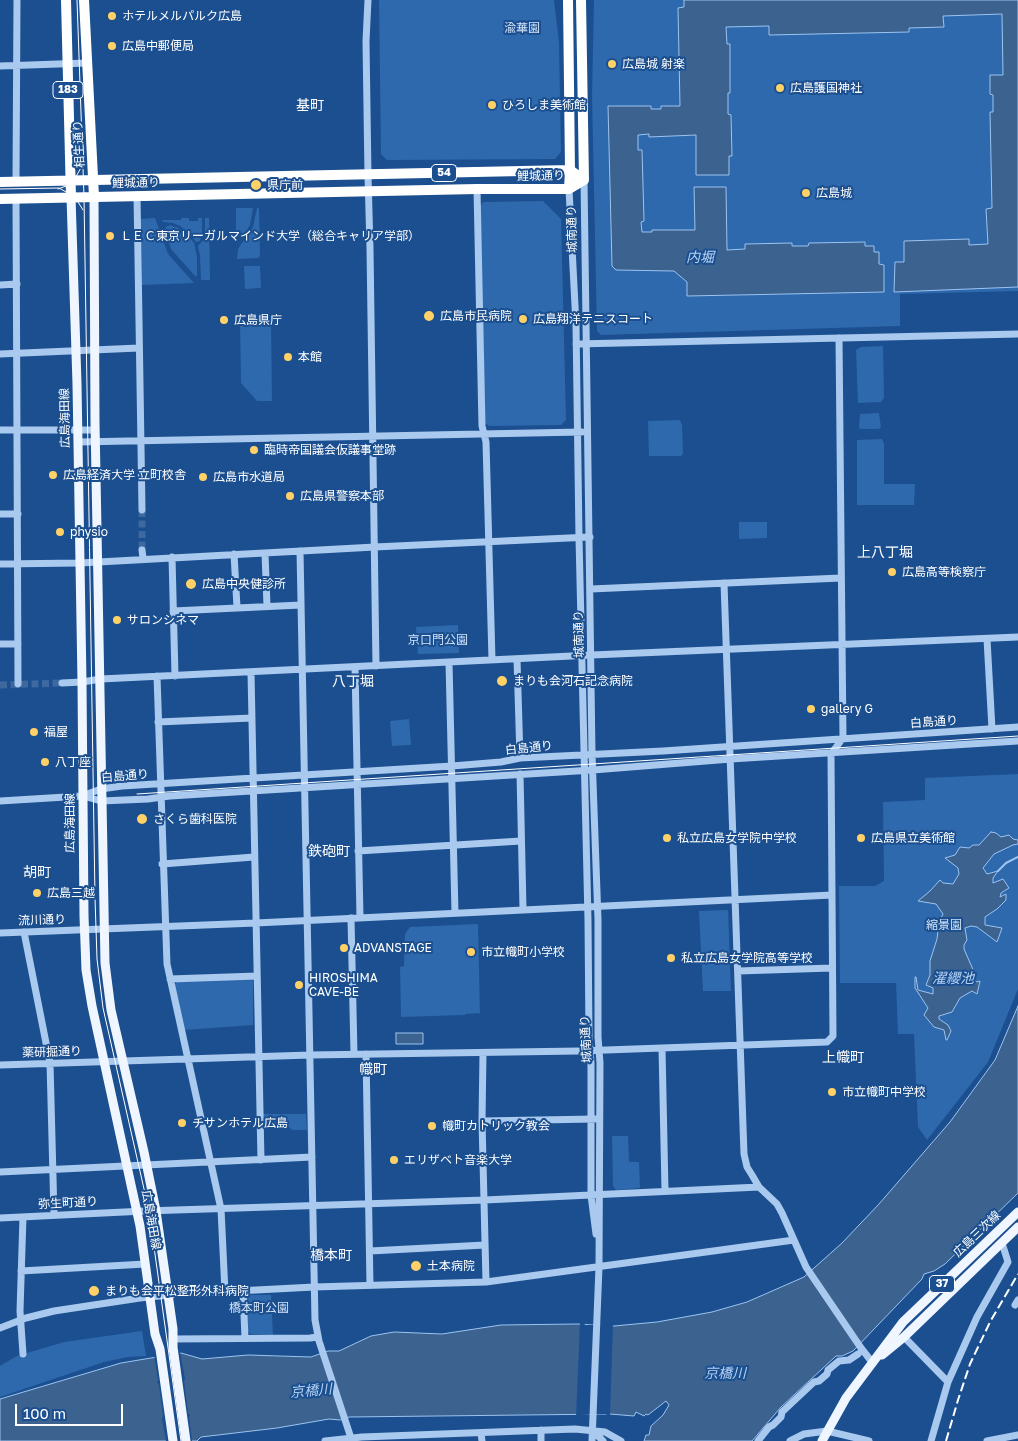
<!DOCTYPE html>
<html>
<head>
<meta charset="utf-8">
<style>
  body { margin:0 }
  #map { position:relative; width:1018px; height:1441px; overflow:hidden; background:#1b4f8f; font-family:"Golos Text",sans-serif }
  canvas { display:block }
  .scale { position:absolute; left:15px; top:1404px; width:108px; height:22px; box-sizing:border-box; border:2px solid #fff; border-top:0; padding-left:6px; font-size:15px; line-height:18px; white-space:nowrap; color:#fff; -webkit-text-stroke:4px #1b4f8f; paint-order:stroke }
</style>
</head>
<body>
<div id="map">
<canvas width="1018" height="1441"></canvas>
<div class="scale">100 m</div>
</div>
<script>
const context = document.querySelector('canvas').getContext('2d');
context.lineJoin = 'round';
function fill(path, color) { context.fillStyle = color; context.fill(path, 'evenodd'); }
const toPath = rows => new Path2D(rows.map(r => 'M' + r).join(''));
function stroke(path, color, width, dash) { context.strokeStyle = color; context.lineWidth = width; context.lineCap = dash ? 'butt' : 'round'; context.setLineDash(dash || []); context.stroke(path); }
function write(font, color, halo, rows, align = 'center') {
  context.font = font + ' "Golos Text","Noto Sans JP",sans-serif'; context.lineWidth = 4; context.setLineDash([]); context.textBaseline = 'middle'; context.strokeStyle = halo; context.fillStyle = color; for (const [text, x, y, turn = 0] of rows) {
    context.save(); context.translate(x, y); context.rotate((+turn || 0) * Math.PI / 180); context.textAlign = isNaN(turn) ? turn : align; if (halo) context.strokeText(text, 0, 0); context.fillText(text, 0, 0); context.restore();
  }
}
fill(toPath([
  [379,0,554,0,559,43,561,152,555,159,387,160,381,154],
  [594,0,1018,0,1018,291,900,294,900,326,601,335,597,331,592,95],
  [543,201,561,219,566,420,561,425,489,426,485,423,480,206,483,202],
  [236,208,253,208,250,225,244,235,241,238,236,234],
  [257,208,259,208,260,256,258,258,237,259,238,249,253,227],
  [155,218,168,254,194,283,142,285,141,219],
  [181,218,189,218,189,221,198,221,198,218,202,218,202,232,200,241,196,242,188,232,180,226,173,223,163,222,162,220,181,220],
  [205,218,209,218,210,280,201,280,200,256,198,246,205,238],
  [170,225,178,228,187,234,194,243,197,257,197,276,195,276,171,249,165,230,166,227],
  [244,266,260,266,261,288,245,289],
  [271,321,272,401,257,401,241,383,240,322],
  [883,346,884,398,881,402,858,403,856,350,861,347],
  [879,413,881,427,879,429,860,429,859,427,860,414],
  [680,420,682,425,683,454,681,456,649,456,648,421],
  [882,439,884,444,884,484,915,484,914,505,857,505,857,440],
  [739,522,767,522,767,538,739,539],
  [458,625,459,653,418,654,416,627],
  [409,719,411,745,392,746,390,721],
  [1018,774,1018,989,988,1062,927,1140,918,1127,914,1034,898,1034,896,983,840,983,839,886,875,886,884,881,883,802,925,800,925,778],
  [728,910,731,991,703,991,699,911],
  [478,924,480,1015,479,1013,465,1014,465,1015,401,1017,400,967,404,966,405,934,410,927],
  [251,979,253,981,253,1025,184,1030,175,985,177,981],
  [263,1114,306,1114,307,1130,292,1130,288,1126,280,1127,280,1124,264,1124],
  [612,1136,628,1136,629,1162,639,1162,640,1188,616,1190,613,1186],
  [250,1295,271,1295,273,1335,251,1334,248,1331,246,1299],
  [142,1331,146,1356,128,1357,104,1362,0,1397,0,1366,17,1356,64,1342]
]), '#2e69ad');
const water = toPath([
  [684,0,1018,0,1018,287,894,292,895,262,904,262,904,241,969,239,969,245,988,244,986,209,992,208,990,112,993,112,993,95,990,94,990,75,1003,75,1002,14,943,16,944,27,909,28,909,32,769,35,769,26,726,27,727,44,730,44,730,93,728,93,728,114,731,115,732,156,729,156,729,175,696,175,696,135,649,137,649,134,638,135,638,150,642,150,644,221,641,222,642,232,652,232,652,230,695,230,694,187,726,187,727,250,745,249,745,244,792,243,792,246,808,246,809,243,865,242,865,246,874,246,874,252,879,252,879,264,884,265,884,292,687,296,687,282,674,271,616,270,612,266,608,106,651,106,651,109,661,109,661,106,680,106,678,8,684,7,684,0],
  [991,832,996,833,1001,837,1009,835,1013,839,1018,840,1018,844,1013,845,994,854,983,868,987,874,998,871,993,878,993,883,1003,879,1009,888,1001,893,1000,897,1006,894,1006,900,997,909,985,917,985,925,1002,928,997,942,977,927,971,926,965,928,967,940,964,945,964,949,974,972,975,981,976,982,980,981,977,994,972,991,960,998,952,1012,939,1016,939,1019,948,1025,951,1031,947,1040,946,1040,944,1030,934,1027,924,1015,928,1008,915,988,915,977,916,977,918,990,933,994,933,988,926,985,930,975,930,961,937,939,939,922,943,914,936,904,918,901,930,891,940,880,943,883,953,884,959,874,958,868,945,858,955,855,960,847,969,848,973,845,979,845,991,832],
  [1018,1006,1018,1193,945,1264,934,1271,924,1274,922,1279,853,1351,842,1356,836,1356,781,1407,752,1441,644,1441,646,1435,649,1435,651,1426,663,1415,669,1405,666,1401,648,1415,646,1414,644,1416,636,1412,634,1416,610,1414,349,1417,340,1420,329,1419,277,1428,201,1437,197,1441,0,1441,0,1399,121,1363,181,1353,202,1359,248,1355,311,1357,328,1351,339,1351,371,1336,394,1332,442,1334,501,1325,577,1324,614,1326,657,1322,712,1312,747,1302,804,1277,842,1243,879,1204,950,1122,995,1060,1018,1006],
  [396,1033,423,1033,423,1044,396,1044,396,1033]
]);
fill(water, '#3c6290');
stroke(water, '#9cc4f0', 1);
fill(toPath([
  [580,1322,584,1323,585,1325,613,1324,610,1416,605,1414,581,1415,580,1417,576,1417],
  [180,1351,185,1379,184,1381,188,1413,190,1415,189,1417,192,1441,166,1441,162,1419,163,1416,159,1385,157,1382,158,1380,154,1354]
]), '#1b4f8f');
stroke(toPath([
  [998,871,1006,863,1018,857]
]), '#9cc4f0', 2);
stroke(toPath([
  [142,510,142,550],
  [0,685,62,683]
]), '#3d69a0', 7, [7, 3.5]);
stroke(toPath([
  [368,0,366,41,368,176,370,248,376,666],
  [0,66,87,63],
  [584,180,592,754,598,920,598,1037,600,1063,599,1267,592,1441],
  [16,182,17,0],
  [477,189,482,426,486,442,492,660],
  [569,189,576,325,579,538,588,920,589,1037,591,1063,591,1195,596,1234],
  [137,195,142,510],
  [16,199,18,684],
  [0,285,17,284],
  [576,344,1018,334],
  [0,354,139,348],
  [0,430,95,430],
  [78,442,582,432],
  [0,514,18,514],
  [142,550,143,558],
  [300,551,315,1320,319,1341,352,1441],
  [265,553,267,606],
  [234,554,237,607],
  [172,557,175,676],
  [0,564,80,563,375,547,590,537],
  [724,583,744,1154,747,1167,752,1175,759,1187,777,1204,782,1213,806,1267,861,1348,872,1362],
  [591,589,841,578],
  [173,611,301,605],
  [987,639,992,729],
  [0,644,18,644],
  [517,659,520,758],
  [449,662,455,913],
  [355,667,360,918],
  [251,672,261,1160],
  [157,676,167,964,221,1209,225,1292],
  [62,683,82,682,101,679,592,655,1018,637],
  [158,722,252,718],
  [520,774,523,909],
  [83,796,101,801,148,799,170,796,593,770,731,759,1018,741],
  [0,801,82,796,101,789,122,786,452,766,501,762,520,758,663,751,1018,727],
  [358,851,521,841],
  [162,864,254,857],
  [351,918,354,1054],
  [24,932,50,1063,54,1215],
  [0,933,256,923,832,895],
  [738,971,832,968],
  [170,979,257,976],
  [662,1048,665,1191],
  [483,1053,482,1121,486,1282],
  [366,1054,370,1285],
  [0,1065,310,1055,579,1051,827,1042,833,1036,831,754,843,738,839,338],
  [482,1121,595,1119],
  [0,1172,312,1157],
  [0,1218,145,1211,485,1200,759,1187],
  [370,1251,485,1245],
  [21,1271,145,1264],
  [243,1291,245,1338],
  [1015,1305,1018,1300],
  [0,1328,26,1318,54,1311,140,1298,179,1294,314,1287,486,1282,794,1240],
  [904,1337,948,1382],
  [173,1339,310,1338,318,1337],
  [23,1354,20,1311,23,1217],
  [592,1430,603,1441],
  [481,1433,482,1441],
  [325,1441,362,1437,575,1429,605,1432,621,1441],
  [541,1441,541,1430],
  [758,1441,769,1427,773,1425,781,1417,782,1412,814,1382,819,1381,827,1374,828,1370,839,1361,849,1360,858,1354],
  [790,1441,804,1434,827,1431,869,1441],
  [931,1441,948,1382,977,1317,1008,1262,1002,1243],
  [987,1441,1018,1435]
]), '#a9c9ee', 7);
stroke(toPath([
  [71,197,77,384,82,682,84,916,86,970,92,1006,140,1226,155,1334,160,1349,173,1441],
  [94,197,95,422,105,963,111,1010,144,1152,156,1211,173,1329,173,1347,186,1441],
  [882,1355,904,1337,1018,1227],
  [822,1441,846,1398,903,1322,1018,1212]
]), '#f0f6ff', 9);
stroke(toPath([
  [66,0,71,197],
  [84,0,94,197],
  [568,0,570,170,569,189],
  [581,0,584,180],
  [0,182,570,170,584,180],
  [0,199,477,189,569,189,584,180]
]), '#fff', 10);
stroke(toPath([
  [77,0,84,197,95,898,97,959,103,1008,149,1211,181,1441],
  [0,189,59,188,75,197,83,210],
  [58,189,66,186,74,180,82,166],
  [137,794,1018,736]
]), '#fff', 1);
stroke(toPath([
  [946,1441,958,1400,970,1364,990,1322,1018,1274]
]), '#fff', 2, [9, 4]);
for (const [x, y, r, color] of [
  [112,16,5,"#ffd166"],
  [112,46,5,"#ffd166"],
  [612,64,5,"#ffd166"],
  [780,88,5,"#ffd166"],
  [492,105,5,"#ffd166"],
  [256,185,6,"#ffd166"],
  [806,193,5,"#ffd166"],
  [110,236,5,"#ffd166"],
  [429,316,6,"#ffd166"],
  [523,319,5,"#ffd166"],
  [224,320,5,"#ffd166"],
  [288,357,5,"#ffd166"],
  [254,450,5,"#ffd166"],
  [53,475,5,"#ffd166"],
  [203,477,5,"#ffd166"],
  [290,496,5,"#ffd166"],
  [60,532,5,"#ffd166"],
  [892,572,5,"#ffd166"],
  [191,584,6,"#ffd166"],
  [117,620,5,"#ffd166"],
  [502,681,6,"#ffd166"],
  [811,709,5,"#ffd166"],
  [34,732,5,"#ffd166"],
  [45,762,5,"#ffd166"],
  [142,819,6,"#ffd166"],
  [667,838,5,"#ffd166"],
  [861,838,5,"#ffd166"],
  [37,893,5,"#ffd166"],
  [344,948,5,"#ffd166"],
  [471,952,5,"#ffd166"],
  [671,958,5,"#ffd166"],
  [299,985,5,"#ffd166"],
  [832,1092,5,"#ffd166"],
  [182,1123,5,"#ffd166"],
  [432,1126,5,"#ffd166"],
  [394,1160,5,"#ffd166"],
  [416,1266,6,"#ffd166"],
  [94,1291,6,"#ffd166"]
]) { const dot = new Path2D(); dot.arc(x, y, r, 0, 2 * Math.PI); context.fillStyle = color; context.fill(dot); stroke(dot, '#1b4f8f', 2); }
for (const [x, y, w] of [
  [68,90,30],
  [444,173,25],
  [942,1284,25]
]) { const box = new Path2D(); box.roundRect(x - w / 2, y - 8.5, w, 17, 4); context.fillStyle = '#1b4f8f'; context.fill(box); stroke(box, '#fff', 1); }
write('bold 11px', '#fff', null, [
  ["183",68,90],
  ["54",444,173],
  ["37",942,1284]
]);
write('12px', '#fff', '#1b4f8f', [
  ["ホテルメルパルク広島",122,16],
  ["広島中郵便局",122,46],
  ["広島城 射楽",622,64],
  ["広島護国神社",790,88],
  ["ひろしま美術館",502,105],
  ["県庁前",267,185],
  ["広島城",816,193],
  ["ＬＥＣ東京リーガルマインド大学（総合キャリア学部）",120,236],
  ["広島市民病院",440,316],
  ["広島翔洋テニスコート",533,319],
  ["広島県庁",234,320],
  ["本館",298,357],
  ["臨時帝国議会仮議事堂跡",264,450],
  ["広島経済大学 立町校舎",63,475],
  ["広島市水道局",213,477],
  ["広島県警察本部",300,496],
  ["physio",70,532],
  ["広島高等検察庁",902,572],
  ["広島中央健診所",202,584],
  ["サロンシネマ",127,620],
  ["まりも会河石記念病院",513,681],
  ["gallery G",821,709],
  ["福屋",44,732],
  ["八丁座",55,762],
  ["さくら歯科医院",153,819],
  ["私立広島女学院中学校",677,838],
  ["広島県立美術館",871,838],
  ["広島三越",47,893],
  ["ADVANSTAGE",354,948],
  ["市立幟町小学校",481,952],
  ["私立広島女学院高等学校",681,958],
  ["HIROSHIMA",309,978],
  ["CAVE-BE",309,992],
  ["市立幟町中学校",842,1092],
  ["チサンホテル広島",192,1123],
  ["幟町カトリック教会",442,1126],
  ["エリザベト音楽大学",404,1160],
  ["土本病院",427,1266],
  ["まりも会平松整形外科病院",105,1291]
], 'left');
write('12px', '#cfe3fa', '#1b4f8f', [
  ["渝華園",522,28],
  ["京口門公園",438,640],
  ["縮景園",944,925],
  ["橋本町公園",259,1308]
]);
write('12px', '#fff', '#1b4f8f', [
  ["相生通り",79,144,-93],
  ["鯉城通り",541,176,-1],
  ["鯉城通り",136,183,-1],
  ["城南通り",572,229,-91],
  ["広島海田線",65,418,-91],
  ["城南通り",579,634,-91],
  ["白島通り",934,722,-4],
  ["白島通り",529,748,-6],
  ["白島通り",125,776,-5],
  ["広島海田線",70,823,-90],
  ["流川通り",42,920,-2],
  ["城南通り",586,1039,-93],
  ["薬研掘通り",52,1052,-2],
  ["弥生町通り",68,1203,-3],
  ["広島海田線",151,1220,80],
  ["広島三次線",977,1234,-44]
]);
write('14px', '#fff', '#1b4f8f', [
  ["基町",310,106],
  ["上八丁堀",885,553],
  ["八丁堀",353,682],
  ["鉄砲町",329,852],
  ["胡町",37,873],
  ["上幟町",843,1058],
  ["幟町",373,1070],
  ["橋本町",331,1256]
]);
write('italic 14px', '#b5d3f5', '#1b4f8f', [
  ["内堀",700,258],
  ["濯纓池",953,979],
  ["京橋川",725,1374],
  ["京橋川",311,1391,-5]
]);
</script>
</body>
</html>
